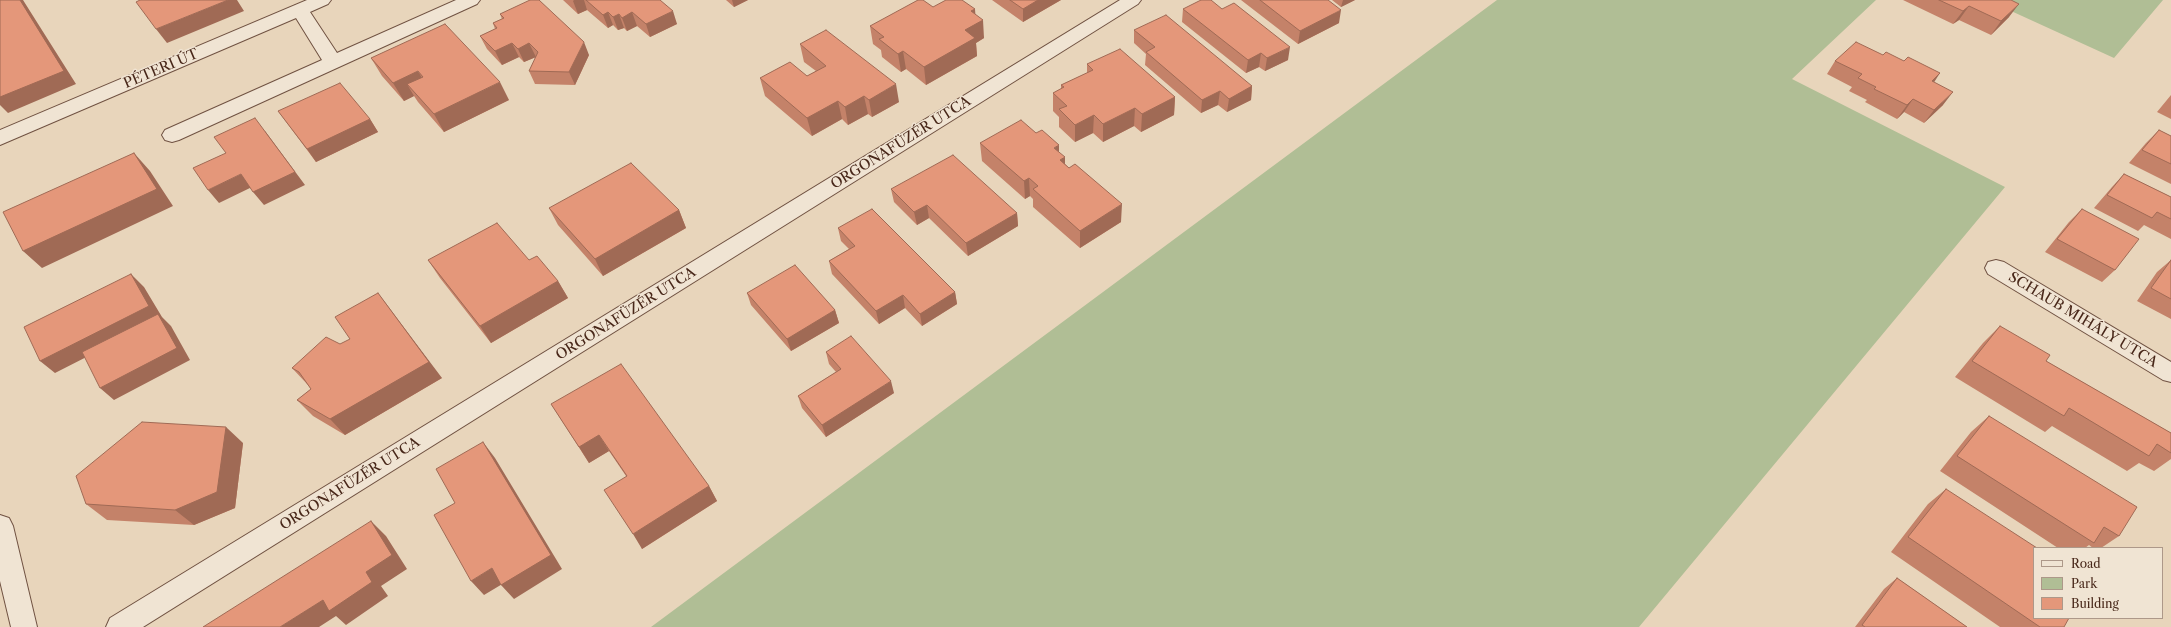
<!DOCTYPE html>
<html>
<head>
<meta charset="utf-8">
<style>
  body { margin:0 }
  #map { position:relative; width:2171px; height:627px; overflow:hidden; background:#e8d5bb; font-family:"Libre Caslon Text",serif }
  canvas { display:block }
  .legend { position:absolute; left:2033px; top:547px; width:130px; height:72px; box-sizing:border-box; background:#f0e4d3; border:1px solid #ad9889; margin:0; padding:5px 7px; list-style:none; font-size:12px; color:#482719 }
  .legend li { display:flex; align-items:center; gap:8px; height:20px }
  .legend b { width:20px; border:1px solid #ad9889 }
</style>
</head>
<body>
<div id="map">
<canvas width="2171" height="627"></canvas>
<ul class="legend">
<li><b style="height:5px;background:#f0e4d3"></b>Road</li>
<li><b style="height:11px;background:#b0be95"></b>Park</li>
<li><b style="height:11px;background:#e4977a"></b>Building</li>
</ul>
</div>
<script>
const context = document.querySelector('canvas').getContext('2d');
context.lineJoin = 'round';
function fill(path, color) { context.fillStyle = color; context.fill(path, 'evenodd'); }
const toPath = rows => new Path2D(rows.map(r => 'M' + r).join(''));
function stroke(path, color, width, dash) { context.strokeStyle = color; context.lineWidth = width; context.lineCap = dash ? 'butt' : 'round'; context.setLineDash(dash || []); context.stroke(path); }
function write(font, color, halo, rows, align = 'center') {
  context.font = font + ' "Libre Caslon Text",serif'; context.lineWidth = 3; context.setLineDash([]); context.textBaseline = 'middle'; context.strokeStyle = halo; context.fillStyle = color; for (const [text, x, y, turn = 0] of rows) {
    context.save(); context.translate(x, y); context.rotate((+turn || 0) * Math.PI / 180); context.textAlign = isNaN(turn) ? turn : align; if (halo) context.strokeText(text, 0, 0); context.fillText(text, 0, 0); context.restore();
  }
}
fill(toPath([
  [1497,0,1876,0,1792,79,2005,187,1639,627,651,627],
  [1987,0,2163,0,2114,58]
]), '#b0be95');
const street = toPath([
  [307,0,331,0,328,4,310,12,337,53,456,0,480,0,477,4,179,140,172,142,165,140,162,135,165,130,322,60,296,18,0,145,0,130,307,0],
  [1120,0,1141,0,1138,4,143,627,106,627,110,618,1120,0],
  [1996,260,2004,262,2171,362,2171,382,2163,380,1988,274,1985,268,1988,262,1996,260],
  [0,515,9,518,13,526,37,627,11,627,0,581,0,515]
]);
stroke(street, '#705242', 2);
fill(street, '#f0e4d3');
fill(toPath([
  [563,0,660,0,677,24,650,37,637,26,627,31,624,28,618,30,613,25,608,28,587,10,578,14],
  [726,0,748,0,734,7],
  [992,0,1061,0,1023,22],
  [1241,0,1328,0,1339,23,1298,44],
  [1332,0,1355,0,1341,7],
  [1903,0,2011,0,2009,17,1991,35,1959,20,1953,24],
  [933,7,975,9,975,14,984,38,976,43,977,56,926,85,906,69,901,72,882,57,881,50,873,44,870,26],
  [1183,9,1288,60,1265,71,1259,67,1246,73,1182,22],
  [500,14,589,55,575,85,535,84,529,71,536,57,524,62,519,57,502,65,487,49,480,36,495,29,493,23,502,19],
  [1134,30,1252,86,1251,100,1227,112,1218,105,1201,113,1145,65,1146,54,1134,43],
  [800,44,899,102,872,117,868,114,848,125,842,119,812,136,765,96,760,78,807,76,816,71,804,62],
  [1883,55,1934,82,1943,105,1924,123,1904,112,1897,119,1865,102,1867,100,1849,91,1852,87,1827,74,1835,61],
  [371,58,509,100,444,132,418,102,414,96,404,101,382,76],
  [1087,64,1175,97,1174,115,1141,132,1134,126,1103,142,1093,133,1075,142,1059,127,1059,117,1053,111,1053,93,1061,89,1061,85,1087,73],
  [2171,95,2171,119,2157,112],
  [278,111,370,119,378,132,316,162],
  [2159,130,2171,136,2171,184,2129,163,2146,143],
  [980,143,1059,152,1065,164,1121,222,1080,248,1033,207,1033,199,1030,196,1025,199,982,161],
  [2124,174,2171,197,2171,239,2144,225,2138,231,2094,208,2112,187],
  [891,189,1017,213,1018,226,968,256,929,218,917,225,894,202],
  [549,208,679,210,686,228,603,276,558,225],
  [2082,209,2115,270,2102,282,2045,252,2069,222],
  [838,228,955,292,957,304,922,326,905,308,879,324,832,274,829,261,849,249,841,241],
  [428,260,558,281,568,298,491,343,440,278],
  [2171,260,2171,319,2137,301,2157,272],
  [747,293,835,310,839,323,791,351,751,305],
  [2000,326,2046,361,2171,433,2171,459,2154,471,2139,463,2127,471,2052,426,2045,432,1955,377,1983,343],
  [340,344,442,378,345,435,313,416,297,400,311,389,308,385,292,368],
  [826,352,894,393,826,437,802,408,798,396,836,372,829,364],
  [551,404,709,486,717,501,642,549,626,476,609,451,589,463],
  [1989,416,2119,536,2101,548,2093,548,2089,545,2085,548,2058,548,1940,471,1971,432],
  [243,443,235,508,194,525,107,520,86,504],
  [1946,489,2064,627,2000,627,1891,552,1928,504],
  [1897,578,1967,627,1855,627,1884,589]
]), '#c48269');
fill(toPath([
  [20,0,23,0,76,84,8,113,0,105,0,97],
  [228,0,237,0,244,11,167,43,156,29],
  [574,0,584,0,587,10,578,14,573,1],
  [732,0,748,0,734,7],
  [1038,0,1061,0,1023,22,1023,9],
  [1343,0,1355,0,1341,7],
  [2019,4,2009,17,1991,35,2001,21],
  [1969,6,1959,20,1953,24,1963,11],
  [975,9,976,23,983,20,984,38,976,43,977,56,926,85,924,67,971,11],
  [1341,10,1339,23,1298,44,1300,31],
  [673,11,677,24,650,37,646,24],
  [608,12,613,25,608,28,603,15],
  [632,12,637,26,627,31,622,18],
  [619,14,624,28,618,30,613,17],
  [584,42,589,55,575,85,569,72],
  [512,43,519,57,502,65,495,51],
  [529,43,536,57,524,62,518,49],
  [1290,47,1288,60,1265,71,1267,58],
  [903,51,906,69,901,72,898,54],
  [1261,53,1259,67,1246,73,1248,60],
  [418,71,428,89,407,84,414,96,404,101,393,83],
  [1940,73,1931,87,1932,81],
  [500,82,509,100,444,132,434,114],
  [896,84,899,102,872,117,869,100],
  [1252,86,1251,100,1227,112,1229,99],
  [1220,91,1218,105,1201,113,1202,100],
  [1953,92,1943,105,1924,123,1934,110],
  [864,96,868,114,848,125,845,107],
  [1175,97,1174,115,1141,132,1142,114],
  [1913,99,1904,112,1897,119,1907,105],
  [838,101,842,119,812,136,807,118],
  [1135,108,1134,126,1103,142,1103,124],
  [1094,115,1093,133,1075,142,1075,125],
  [370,119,378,132,316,162,307,149],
  [265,131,305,185,264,205,253,192],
  [1059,145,1059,162,1054,148],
  [134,153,150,171,173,206,42,268,23,251],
  [1065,157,1065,175,1060,160],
  [241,174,252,187,219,203,208,190],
  [1029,178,1030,196,1025,199,1024,181],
  [1122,204,1121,222,1080,248,1080,231],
  [927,205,929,218,917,225,914,212],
  [679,210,686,228,603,276,595,259],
  [1017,213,1018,226,968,256,966,243],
  [131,274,144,287,162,317,171,326,190,360,114,400,100,388,161,319,55,373,40,361],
  [558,281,568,298,491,343,480,326],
  [955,292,957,304,922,326,920,314],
  [378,293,442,378,345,435,330,419],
  [903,295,905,308,879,324,876,311],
  [835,310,839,323,791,351,787,339],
  [891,381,894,393,826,437,822,425],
  [226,427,243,443,235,508,194,525,175,510],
  [599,435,609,451,589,463,579,447],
  [483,442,495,458,562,569,514,599,501,585],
  [709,486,717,501,642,549,633,534],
  [371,521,386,536,407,569,381,586,388,596,346,625,336,616,319,627,280,627,366,572],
  [492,568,504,583,484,595,471,581]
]), '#a06a55');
const building = toPath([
  [0,0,20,0,64,71,0,97,0,0],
  [140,0,228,0,156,29,136,2,140,0],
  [530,0,539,0,584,42,569,72,529,71,538,52,529,43,518,49,512,43,495,51,480,36,497,28,493,23,504,18,500,14,530,0],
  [586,0,660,0,673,11,646,24,632,12,622,18,619,14,613,17,608,12,603,15,586,0],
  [918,0,923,0,933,7,946,0,962,0,975,9,971,11,983,20,965,30,975,38,924,67,903,51,898,54,879,39,884,37,870,26,918,0],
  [1010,0,1038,0,1023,9,1010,0],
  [1201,0,1211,0,1222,9,1234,3,1290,47,1267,58,1261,53,1248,60,1183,9,1201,0],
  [1260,0,1328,0,1341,10,1300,31,1260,0],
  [1939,0,2011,0,2019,4,2001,21,1969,6,1963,11,1939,0],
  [1166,15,1252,86,1229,99,1220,91,1202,100,1146,52,1155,47,1134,30,1166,15],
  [445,24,500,82,434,114,407,84,423,77,418,71,393,83,371,58,445,24],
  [826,30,896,84,869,100,864,96,845,107,838,101,807,118,760,78,790,62,807,76,826,66,800,44,826,30],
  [1856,42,1883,55,1886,52,1904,61,1908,57,1940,73,1932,81,1953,92,1934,110,1913,99,1907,105,1874,89,1876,87,1858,78,1862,74,1835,61,1856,42],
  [1120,49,1175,97,1142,114,1135,108,1103,124,1094,115,1075,125,1059,109,1067,106,1053,93,1064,87,1061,85,1093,70,1087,64,1120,49],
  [340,83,370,119,307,149,278,111,340,83],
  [255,118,295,172,253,192,241,174,208,190,193,168,226,153,214,137,255,118],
  [1021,120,1036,133,1042,130,1059,145,1054,148,1065,157,1060,160,1069,168,1075,164,1122,204,1080,231,1033,189,1038,186,1029,178,1024,181,980,143,1021,120],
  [2159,130,2171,136,2171,164,2142,150,2159,130],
  [134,153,157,189,23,251,3,212,134,153],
  [953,155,1017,213,966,243,927,205,914,212,891,189,953,155],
  [631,163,679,210,595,259,549,208,631,163],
  [2124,174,2171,197,2171,219,2157,212,2152,218,2107,195,2124,174],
  [872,209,955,292,920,314,903,295,876,311,829,261,855,246,838,228,872,209],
  [2082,209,2139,239,2115,270,2057,239,2082,209],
  [497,223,529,260,537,256,558,281,480,326,428,260,497,223],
  [2171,260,2171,299,2151,288,2171,260],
  [795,265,835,310,787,339,747,293,795,265],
  [131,274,149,306,40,361,24,327,131,274],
  [378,293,429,362,330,419,297,400,311,389,299,372,292,368,326,337,340,344,350,339,335,317,378,293],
  [158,314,177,348,100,388,82,352,158,314],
  [2000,326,2050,355,2046,361,2171,433,2171,453,2157,444,2149,456,2069,408,2064,416,1972,361,2000,326],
  [851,336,891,381,822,425,798,396,841,369,826,352,851,336],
  [621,364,709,486,633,534,604,490,627,476,599,435,579,447,551,404,621,364],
  [1989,416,2137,507,2119,536,2104,527,2094,543,1957,456,1989,416],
  [142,422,226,427,217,492,175,510,86,504,76,476,142,422],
  [483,442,551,555,501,585,492,568,471,581,434,515,455,503,436,469,483,442],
  [1946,489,2037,548,2034,548,2034,618,2069,618,2064,627,2040,627,1908,537,1946,489],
  [371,521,392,555,366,572,372,582,329,611,323,600,280,627,203,627,371,521],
  [1897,578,1967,627,1865,627,1862,625,1897,578]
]);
fill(building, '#e4977a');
stroke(building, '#a06a55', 1);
write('14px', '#482719', '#f0e4d3', [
  ["PÉTERI ÚT",161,69,-23],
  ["ORGONAFÜZÉR UTCA",901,143,-32],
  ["ORGONAFÜZÉR UTCA",626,314,-32],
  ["SCHAUB MIHÁLY UTCA",2083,320,31],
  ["ORGONAFÜZÉR UTCA",350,484,-32]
]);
</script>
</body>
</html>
